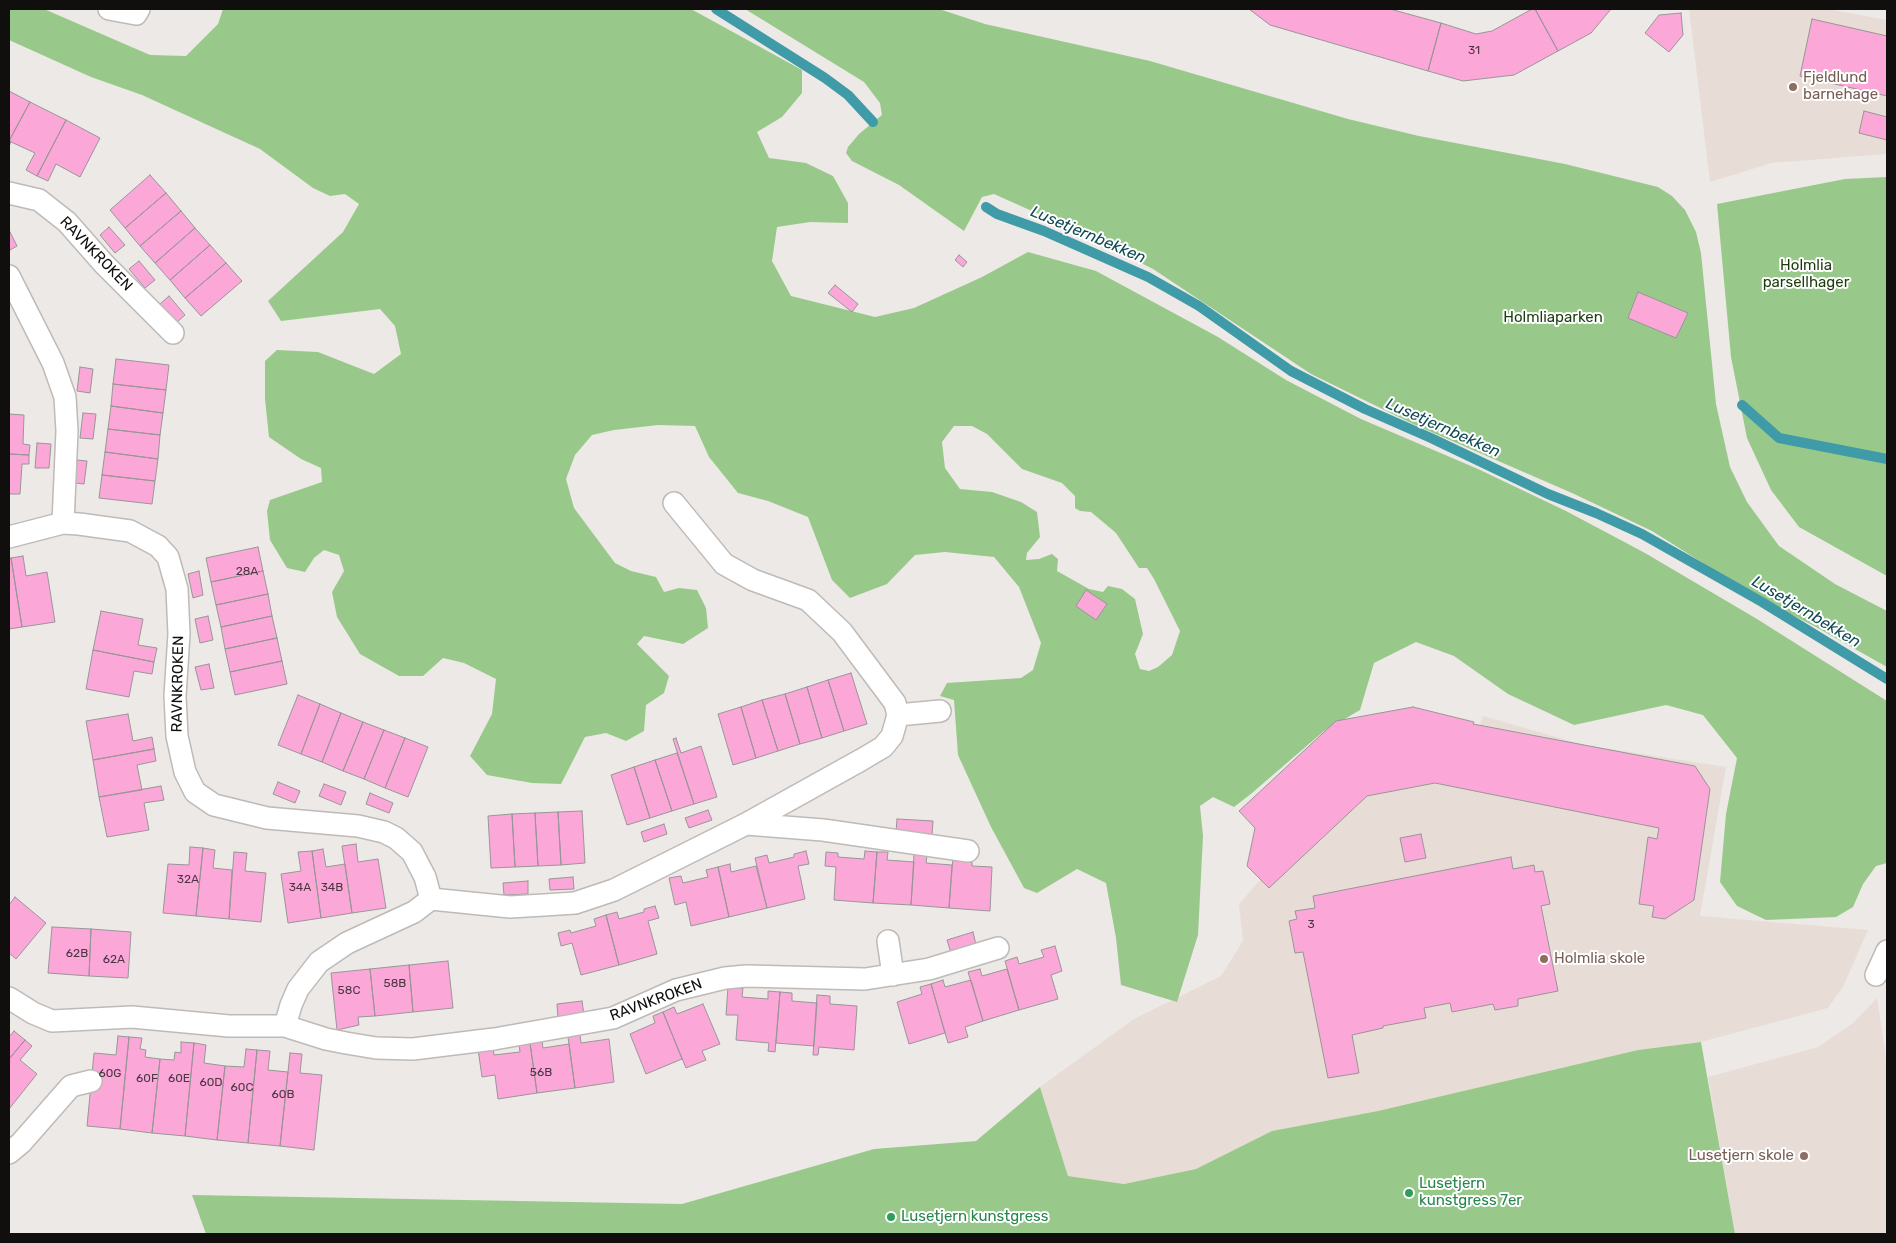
<!DOCTYPE html>
<html>
<head>
<meta charset="utf-8">
<style>
  body { margin:0 }
  #map { position:relative; width:1896px; height:1243px; overflow:hidden; background:#ede9e6; font-family:Rubik,sans-serif }
  canvas { display:block }
  .frame { position:absolute; inset:0; border:10px solid #100f0e; pointer-events:none }
</style>
</head>
<body>
<div id="map">
<canvas width="1896" height="1243"></canvas>
<div class="frame"></div>
</div>
<script>
const context = document.querySelector('canvas').getContext('2d');
context.lineJoin = 'round';
function fill(path, color) { context.fillStyle = color; context.fill(path, 'evenodd'); }
const toPath = rows => new Path2D(rows.map(r => 'M' + r).join(''));
function stroke(path, color, width, dash) { context.strokeStyle = color; context.lineWidth = width; context.lineCap = dash ? 'butt' : 'round'; context.setLineDash(dash || []); context.stroke(path); }
function write(font, color, halo, rows, align = 'center') {
  context.font = font + ' Rubik,sans-serif'; context.lineWidth = 4; context.setLineDash([]); context.textBaseline = 'middle'; context.strokeStyle = halo; context.fillStyle = color; for (const [text, x, y, turn = 0] of rows) {
    context.save(); context.translate(x, y); context.rotate((+turn || 0) * Math.PI / 180); context.textAlign = isNaN(turn) ? turn : align; if (halo) context.strokeText(text, 0, 0); context.fillText(text, 0, 0); context.restore();
  }
}
fill(toPath([
  [1689,9,1828,9,1887,20,1887,154,1772,163,1710,182],
  [1483,716,1584,745,1726,767,1700,916,1868,930,1844,985,1828,1008,1701,1042,1638,1050,1378,1111,1272,1131,1196,1169,1124,1184,1068,1176,1040,1087,1134,1019,1221,976,1243,941,1239,904,1260,880,1254,863,1478,730],
  [1877,998,1887,1065,1887,1234,1735,1234,1708,1077,1818,1047,1853,1023]
]), '#e8ddd6');
fill(toPath([
  [9,9,44,9,150,55,186,56,218,24,223,9,691,9,802,70,802,93,782,117,757,132,769,158,806,163,833,176,848,203,848,223,810,222,777,227,772,261,791,296,875,317,914,308,982,277,1028,252,1096,271,1218,337,1286,380,1361,419,1478,469,1566,511,1645,553,1757,619,1887,701,1887,863,1876,866,1863,884,1853,907,1836,917,1766,920,1737,906,1720,882,1726,814,1737,758,1703,715,1666,705,1574,725,1508,694,1454,656,1416,642,1374,663,1360,710,1324,731,1252,793,1234,807,1213,797,1200,806,1203,836,1198,935,1177,1002,1121,985,1116,938,1106,883,1077,869,1037,893,1024,888,991,827,958,755,954,700,940,696,947,683,1021,678,1033,670,1041,643,1019,587,994,557,945,552,915,555,887,584,850,598,832,580,808,517,768,501,738,493,709,457,695,426,658,425,614,430,592,435,575,455,566,479,574,508,615,563,631,571,656,577,664,592,679,588,697,590,706,608,708,628,683,644,644,636,637,644,669,676,664,693,646,705,644,731,626,741,606,733,585,737,561,784,532,783,487,775,470,756,492,714,496,679,464,663,443,658,423,676,399,676,360,654,337,617,332,592,344,571,339,555,324,550,314,558,305,572,287,568,270,540,267,511,270,500,322,482,321,468,301,459,269,437,265,399,265,361,277,350,318,352,374,374,401,354,395,326,380,309,281,321,268,301,343,232,359,204,345,194,330,196,313,188,260,149,142,95,91,77,9,40],
  [954,426,972,426,987,434,1022,469,1062,483,1075,496,1075,508,1080,511,1091,512,1116,533,1139,568,1147,568,1154,579,1180,631,1172,655,1158,667,1149,671,1140,669,1135,654,1143,634,1135,599,1122,589,1108,586,1103,592,1089,589,1057,571,1058,559,1052,554,1039,559,1026,560,1027,553,1040,537,1037,512,1021,502,992,492,960,489,945,468,942,442],
  [745,9,939,9,985,24,1150,61,1348,119,1419,136,1565,164,1658,187,1672,196,1685,210,1696,232,1701,253,1716,404,1730,467,1747,502,1779,546,1835,584,1887,611,1887,667,1816,627,1757,597,1652,531,1572,493,1413,424,1311,374,1153,269,1092,238,994,194,982,197,964,231,899,185,852,161,846,153,848,147,859,134,882,115,880,103,864,82],
  [1887,177,1887,576,1799,527,1771,490,1747,438,1731,357,1717,204,1845,179],
  [1701,1042,1735,1234,206,1234,192,1195,682,1204,874,1149,976,1141,1040,1087,1068,1176,1124,1184,1196,1169,1272,1131,1378,1111,1638,1050]
]), '#99c98a');
stroke(toPath([
  [716,9,825,78,848,95,873,122],
  [986,207,997,214,1044,231,1148,277,1199,306,1291,371,1365,409,1431,438,1548,494,1596,513,1642,534,1762,602,1887,679],
  [1742,405,1779,438,1887,459]
]), '#409ba8', 10);
const building = toPath([
  [1249,9,1390,9,1441,23,1428,71,1270,25,1249,9],
  [1532,9,1535,9,1558,51,1514,75,1463,81,1428,71,1441,23,1476,34,1492,31,1532,9],
  [1535,9,1611,9,1591,33,1558,51,1535,9],
  [1681,13,1683,35,1669,52,1645,33,1659,15,1681,13],
  [1812,19,1887,36,1887,96,1800,76,1812,19],
  [9,91,30,102,9,141,11,141,9,147,9,91],
  [30,102,66,120,37,176,26,170,35,153,9,141,30,102],
  [1864,111,1887,117,1887,140,1859,133,1864,111],
  [66,120,100,138,80,177,56,164,48,181,37,176,66,120],
  [150,175,166,193,125,228,110,210,150,175],
  [166,193,181,211,140,246,125,228,166,193],
  [181,211,195,228,155,263,140,246,181,211],
  [109,227,125,245,115,253,100,235,109,227],
  [195,228,210,245,170,280,155,263,195,228],
  [9,230,17,246,10,250,9,248,9,230],
  [210,245,226,263,185,298,170,280,210,245],
  [959,255,967,262,963,267,955,260,959,255],
  [139,261,155,280,145,288,129,269,139,261],
  [226,263,242,281,201,316,185,298,226,263],
  [835,285,858,304,852,312,828,293,835,285],
  [1638,292,1688,313,1676,338,1628,318,1638,292],
  [169,296,185,315,176,323,160,304,169,296],
  [116,359,169,365,166,390,113,384,116,359],
  [80,367,93,369,90,393,77,391,80,367],
  [113,384,166,390,163,413,111,406,113,384],
  [111,406,163,413,160,435,108,429,111,406],
  [83,413,96,414,93,439,80,438,83,413],
  [9,414,24,415,23,444,30,445,29,455,9,454,9,414],
  [108,429,160,435,158,459,105,452,108,429],
  [37,443,51,444,49,468,35,468,37,443],
  [105,452,158,459,155,481,102,475,105,452],
  [9,454,29,455,29,464,22,464,20,494,9,494,9,454],
  [77,460,87,461,84,484,75,483,77,460],
  [102,475,155,481,152,504,99,498,102,475],
  [258,547,263,571,211,582,206,558,258,547],
  [23,556,26,576,47,572,55,622,22,627,11,558,23,556],
  [11,558,22,627,9,629,9,559,11,558],
  [199,571,203,595,193,598,188,574,199,571],
  [263,571,268,594,216,605,211,582,263,571],
  [1086,590,1107,604,1096,620,1076,606,1086,590],
  [268,594,272,616,221,627,216,605,268,594],
  [101,611,143,619,138,645,157,648,154,662,93,650,101,611],
  [208,616,213,640,200,643,195,619,208,616],
  [272,616,277,638,225,649,221,627,272,616],
  [277,638,282,661,230,672,225,649,277,638],
  [93,650,154,662,152,674,134,671,129,697,86,689,93,650],
  [282,661,287,684,235,695,230,672,282,661],
  [209,664,214,688,201,690,195,667,209,664],
  [851,673,867,724,844,731,828,680,851,673],
  [828,680,844,731,822,738,807,687,828,680],
  [807,687,822,738,800,744,785,694,807,687],
  [785,694,800,744,778,751,762,700,785,694],
  [298,695,320,704,301,754,278,745,298,695],
  [762,700,778,751,756,758,741,707,762,700],
  [320,704,341,713,322,762,301,754,320,704],
  [741,707,756,758,733,765,718,714,741,707],
  [1413,707,1474,722,1473,724,1695,766,1710,789,1694,900,1665,919,1652,917,1654,906,1639,904,1648,837,1657,839,1659,828,1435,783,1367,796,1269,888,1247,866,1255,828,1239,811,1336,721,1413,707],
  [341,713,363,722,343,771,322,762,341,713],
  [128,714,133,741,152,737,154,749,93,760,86,721,128,714],
  [363,722,384,730,364,779,343,771,363,722],
  [384,730,405,738,385,788,364,779,384,730],
  [405,738,428,747,408,797,385,788,405,738],
  [676,738,681,753,701,746,717,797,694,804,673,739,676,738],
  [154,749,156,761,137,765,142,790,99,797,93,760,154,749],
  [677,753,694,804,672,811,655,760,677,753],
  [655,760,672,811,650,818,634,767,655,760],
  [634,767,650,818,627,825,611,775,634,767],
  [278,782,300,791,295,803,273,794,278,782],
  [324,784,346,792,341,805,319,796,324,784],
  [161,786,164,800,144,803,149,830,107,837,99,797,161,786],
  [370,793,393,803,389,813,366,804,370,793],
  [708,810,712,820,689,828,685,818,708,810],
  [582,811,585,863,561,865,558,812,582,811],
  [558,812,561,865,538,866,535,813,558,812],
  [535,813,538,866,515,867,512,814,535,813],
  [512,814,515,867,491,868,488,816,512,814],
  [897,819,933,821,932,835,896,832,897,819],
  [664,824,667,834,644,842,641,832,664,824],
  [1421,834,1426,858,1405,862,1400,838,1421,834],
  [356,844,358,862,378,859,386,908,352,913,342,846,356,844],
  [190,847,203,848,196,916,163,913,168,864,189,865,190,847],
  [203,848,215,850,213,868,232,870,229,919,196,916,203,848],
  [323,849,326,867,345,864,352,913,321,918,312,851,323,849],
  [312,851,321,918,288,923,281,874,301,871,298,852,312,851],
  [806,851,809,864,798,866,805,899,767,908,755,858,767,855,769,863,794,857,794,854,806,851],
  [865,851,877,852,873,903,834,900,836,867,825,866,826,852,838,853,838,857,864,859,865,851],
  [234,852,247,853,245,871,266,873,261,922,229,919,234,852],
  [877,852,888,852,887,860,914,862,911,905,873,903,877,852],
  [914,854,927,855,926,863,952,865,949,908,911,905,914,854],
  [953,857,972,858,972,866,992,867,990,911,949,908,953,857],
  [1511,857,1513,869,1534,865,1535,872,1543,871,1550,904,1541,906,1558,991,1518,999,1518,1006,1495,1010,1493,1004,1452,1012,1450,1003,1424,1008,1426,1018,1383,1026,1383,1028,1352,1035,1359,1073,1328,1078,1303,952,1295,953,1289,921,1297,919,1295,911,1315,908,1313,896,1511,857],
  [730,864,731,872,756,866,767,908,729,917,718,867,730,864],
  [718,867,729,917,691,926,686,902,675,905,669,878,681,876,683,883,708,877,706,870,718,867],
  [573,877,574,889,550,890,549,879,573,877],
  [528,881,528,894,504,895,503,883,528,881],
  [15,897,46,923,16,959,9,953,9,905,15,897],
  [655,906,659,918,648,921,657,954,619,965,606,915,617,912,619,919,644,912,644,909,655,906],
  [606,915,619,965,581,975,572,943,561,946,558,933,570,930,571,933,596,926,594,919,606,915],
  [52,927,91,929,89,976,48,973,52,927],
  [91,929,131,932,128,978,89,976,91,929],
  [973,932,976,945,951,953,947,940,973,932],
  [1055,946,1062,971,1051,975,1058,999,1019,1010,1005,961,1017,957,1019,964,1044,957,1041,950,1055,946],
  [448,961,453,1008,413,1012,409,965,448,961],
  [409,965,413,1012,375,1016,370,969,409,965],
  [370,969,375,1016,358,1017,359,1025,337,1030,331,973,370,969],
  [980,969,982,976,1007,969,1019,1010,983,1021,968,972,980,969],
  [943,980,945,987,971,980,983,1021,965,1027,968,1037,948,1043,931,984,943,980],
  [931,984,945,1033,909,1044,897,1002,922,994,920,987,931,984],
  [728,987,743,988,742,997,768,999,768,991,780,992,775,1052,768,1051,769,1043,736,1040,738,1015,726,1015,728,987],
  [780,992,792,993,792,1001,817,1003,814,1046,776,1043,780,992],
  [817,995,830,996,830,1004,857,1006,854,1050,819,1047,818,1055,813,1055,817,995],
  [582,1001,584,1015,558,1018,557,1004,582,1001],
  [703,1004,720,1044,702,1051,706,1060,686,1068,663,1012,674,1007,677,1014,703,1004],
  [663,1012,682,1059,646,1074,630,1034,655,1023,653,1016,663,1012],
  [14,1031,25,1040,9,1059,9,1037,14,1031],
  [580,1035,581,1043,609,1039,614,1082,575,1088,568,1037,580,1035],
  [118,1036,129,1037,120,1129,87,1126,94,1053,116,1055,118,1036],
  [129,1037,142,1038,140,1049,146,1050,145,1057,160,1059,152,1133,120,1129,129,1037],
  [25,1040,32,1046,20,1060,37,1074,9,1109,9,1059,25,1040],
  [542,1041,543,1048,569,1044,575,1088,537,1093,530,1043,542,1041],
  [181,1042,194,1043,185,1136,152,1133,160,1059,174,1060,175,1052,181,1053,181,1042],
  [194,1043,206,1045,204,1063,225,1066,217,1140,185,1136,194,1043],
  [530,1043,537,1093,498,1099,495,1075,482,1077,478,1049,493,1047,494,1055,520,1052,519,1044,530,1043],
  [246,1049,257,1050,248,1143,217,1140,225,1066,244,1067,246,1049],
  [257,1050,270,1051,268,1070,288,1072,280,1146,248,1143,257,1050],
  [290,1053,302,1054,300,1073,322,1075,314,1150,280,1146,290,1053]
]);
fill(building, '#fba8d9');
stroke(building, '#999597', 1);
const lane = toPath([
  [109,9,136,14,139,9],
  [9,193,39,200,67,222,104,264,173,333],
  [9,276,53,363,65,397,67,431,63,523],
  [9,537,63,523,79,524,130,531,158,546,168,557,177,589,179,634,175,696,177,736,185,772,195,792,214,805,267,818,358,826,384,832,396,838,412,852,425,877,431,899],
  [898,715,940,711],
  [746,824,823,830,968,851],
  [888,941,893,975],
  [1876,975,1887,951],
  [9,998,33,1013,52,1021,132,1017,229,1026,285,1026,326,1039,346,1043,376,1048,413,1049,494,1039,613,1018,676,990,725,978,746,976,865,979,929,969,998,948],
  [285,1026,291,1005,298,989,319,962,347,943,414,912,431,899,510,907,544,905,575,903,614,890,746,824,861,760,883,747,892,736,898,715,895,703,842,632,808,600,753,580,724,564,674,503],
  [9,1153,21,1143,71,1086,91,1081]
]);
stroke(lane, '#bebab8', 24);
stroke(lane, '#fff', 21);
for (const [x, y, r, color] of [
  [1793,87,5,"#8d6e63"],
  [1544,959,5,"#8d6e63"],
  [1804,1156,5,"#8d6e63"],
  [1409,1193,5,"#2e9e5b"],
  [891,1217,5,"#2e9e5b"]
]) { const dot = new Path2D(); dot.arc(x, y, r, 0, 2 * Math.PI); context.fillStyle = color; context.fill(dot); stroke(dot, '#fff', 2); }
write('12px', '#4b3541', null, [
  ["31",1474,51],
  ["28A",247,572],
  ["32A",188,880],
  ["34A",300,888],
  ["34B",332,888],
  ["3",1311,925],
  ["62B",77,954],
  ["62A",114,960],
  ["58B",395,984],
  ["58C",349,991],
  ["56B",541,1073],
  ["60G",110,1074],
  ["60F",147,1079],
  ["60E",179,1079],
  ["60D",211,1083],
  ["60C",242,1088],
  ["60B",283,1095]
]);
write('15px', '#785e54', '#fff', [
  ["Fjeldlund",1803,78],
  ["barnehage",1803,95],
  ["Holmlia skole",1554,959],
  ["Lusetjern skole",1794,1156,"right"]
], 'left');
write('15px', '#100f0e', '#fff', [
  ["RAVNKROKEN",96,254,46],
  ["RAVNKROKEN",178,684,-89],
  ["RAVNKROKEN",656,1000,-20]
]);
write('15px', '#1a3d0b', '#fff', [
  ["Holmlia",1806,266],
  ["parsellhager",1806,283],
  ["Holmliaparken",1553,318]
]);
write('15px', '#27864d', '#fff', [
  ["Lusetjern",1419,1184],
  ["kunstgress 7er",1419,1201],
  ["Lusetjern kunstgress",901,1217]
], 'left');
write('italic 16px', '#114b53', '#fff', [
  ["Lusetjernbekken",1088,235,23],
  ["Lusetjernbekken",1443,428,24],
  ["Lusetjernbekken",1806,612,31]
]);
</script>
</body>
</html>
